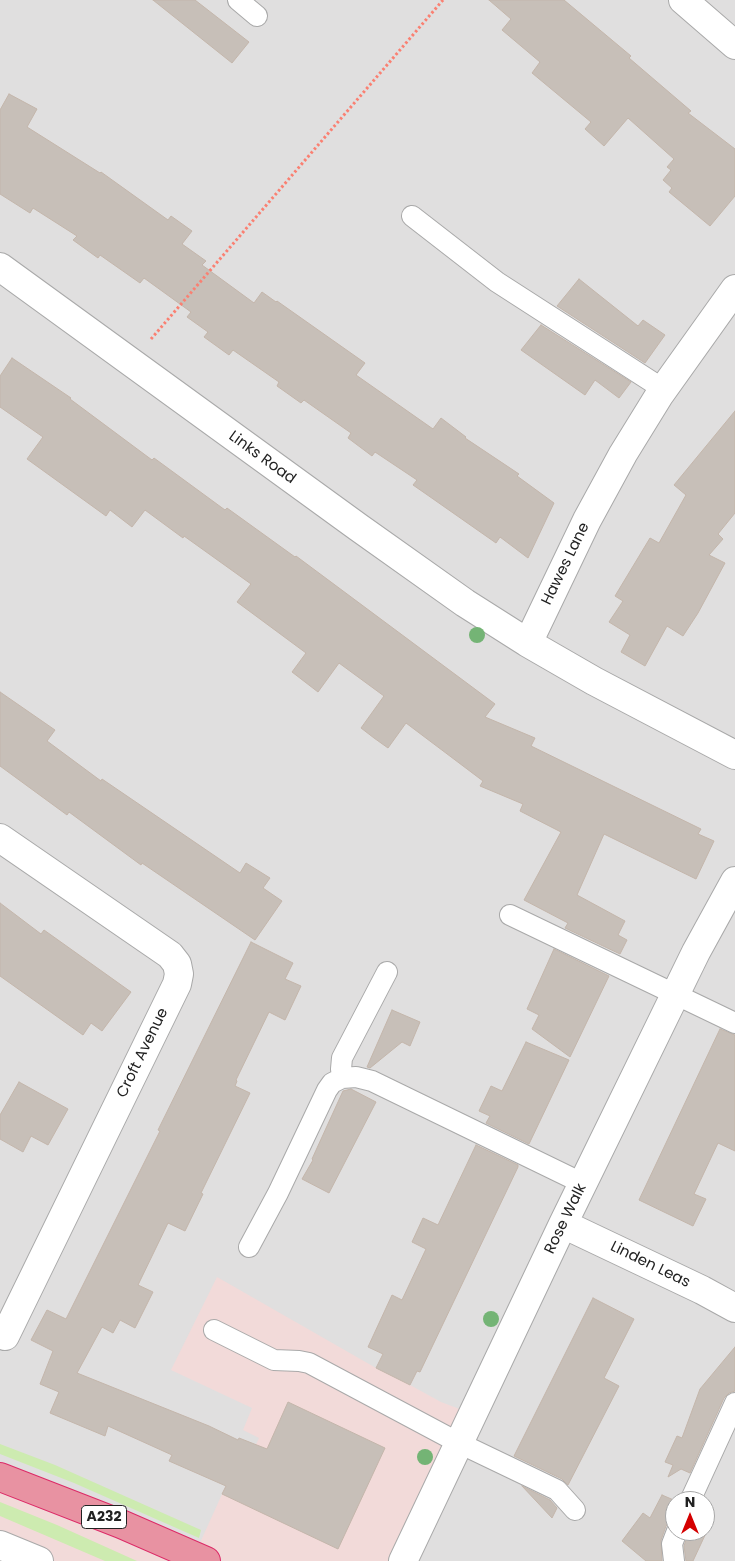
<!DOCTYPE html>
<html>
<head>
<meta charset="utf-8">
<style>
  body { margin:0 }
  #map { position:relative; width:735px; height:1561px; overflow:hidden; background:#f2efe9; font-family:Poppins,sans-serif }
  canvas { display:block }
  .north { position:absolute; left:665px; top:1491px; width:50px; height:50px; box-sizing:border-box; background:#fff; border:1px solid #a7a7a7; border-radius:50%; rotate:0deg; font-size:14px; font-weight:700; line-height:20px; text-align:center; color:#222 }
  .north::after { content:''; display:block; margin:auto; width:18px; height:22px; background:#d40000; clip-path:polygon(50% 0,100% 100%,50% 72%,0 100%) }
</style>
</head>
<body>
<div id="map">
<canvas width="735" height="1561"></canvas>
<div class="north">N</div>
</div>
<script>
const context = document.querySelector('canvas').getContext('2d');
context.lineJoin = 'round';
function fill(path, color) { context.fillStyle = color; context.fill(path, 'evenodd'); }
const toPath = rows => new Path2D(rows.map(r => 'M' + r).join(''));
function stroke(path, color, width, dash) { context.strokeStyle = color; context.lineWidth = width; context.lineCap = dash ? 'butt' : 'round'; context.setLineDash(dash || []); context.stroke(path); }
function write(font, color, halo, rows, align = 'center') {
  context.font = font + ' Poppins,sans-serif'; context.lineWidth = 4; context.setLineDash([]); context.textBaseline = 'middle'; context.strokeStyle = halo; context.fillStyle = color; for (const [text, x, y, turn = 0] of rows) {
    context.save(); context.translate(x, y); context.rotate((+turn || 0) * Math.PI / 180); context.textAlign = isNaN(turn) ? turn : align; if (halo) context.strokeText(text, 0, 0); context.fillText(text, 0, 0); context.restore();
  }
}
fill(toPath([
  [0,0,735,0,735,1561,0,1561],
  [675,1501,705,1501,705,1531,675,1531]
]), '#e0dfdf');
fill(toPath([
  [217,1277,376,1368,410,1385,441,1402,473,1414,403,1561,0,1561,0,1477,194,1556,233,1470,242,1474,259,1438,243,1430,252,1408,171,1370]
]), '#f2dad9');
fill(toPath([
  [0,1444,55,1465,201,1530,199,1538,74,1483,0,1454],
  [0,1502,57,1525,137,1561,105,1561,0,1516]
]), '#cdebb0');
const building = toPath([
  [153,0,195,0,249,42,232,63,153,0],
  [489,0,564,0,631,56,629,58,691,111,688,113,735,149,735,196,710,226,669,192,672,188,663,180,671,170,667,167,674,159,628,118,604,146,585,129,591,122,532,73,540,62,502,30,511,19,489,0],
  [9,94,37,109,27,127,100,173,101,172,168,220,171,216,192,231,182,244,206,261,202,265,254,303,262,292,276,302,277,301,365,363,356,375,433,429,441,418,466,437,465,438,519,474,517,476,554,503,528,558,500,537,496,543,426,494,413,485,417,480,375,452,372,456,348,438,351,433,304,400,301,403,277,386,279,382,233,350,229,355,204,337,208,332,187,317,191,312,144,278,140,283,100,255,98,258,73,240,77,236,33,208,30,213,0,194,0,110,9,94],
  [579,279,638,326,643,320,665,335,645,363,557,306,579,279],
  [541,325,631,382,619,398,595,380,585,395,521,350,541,325],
  [12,358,71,398,70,399,152,460,154,458,225,510,227,508,295,557,296,556,495,704,485,717,535,738,531,746,701,829,698,834,714,841,696,879,604,834,577,895,625,921,618,935,627,940,620,954,565,928,568,923,524,900,561,832,520,811,523,804,480,786,483,781,406,723,388,748,374,738,361,728,384,696,339,663,318,692,292,672,306,653,237,602,251,584,184,536,183,538,145,510,132,527,110,510,106,516,27,459,43,437,0,407,0,376,12,358],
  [735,411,735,513,718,534,723,539,709,555,725,563,698,613,683,636,667,626,645,666,621,652,630,635,609,622,623,601,615,596,650,538,659,543,686,495,674,485,735,411],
  [0,692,55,730,47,741,101,781,102,779,240,873,246,863,270,878,263,888,282,901,255,940,142,863,141,865,69,812,67,815,0,766,0,692],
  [0,903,41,934,44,930,131,992,102,1031,91,1023,83,1035,0,976,0,903],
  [251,942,293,963,285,979,301,986,285,1020,269,1012,236,1080,237,1081,235,1086,250,1093,201,1193,203,1194,185,1231,168,1223,138,1285,153,1292,135,1328,120,1320,113,1333,102,1327,77,1373,209,1426,238,1440,239,1438,267,1449,288,1402,385,1448,338,1549,222,1494,226,1486,169,1461,172,1455,108,1426,105,1436,50,1413,59,1392,40,1384,53,1351,31,1340,47,1310,66,1319,160,1131,158,1130,251,942],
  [554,949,609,976,570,1057,532,1029,539,1015,527,1009,554,949],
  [392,1010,420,1022,410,1046,402,1042,370,1068,367,1067,392,1010],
  [720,1029,735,1035,735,1151,718,1143,694,1194,706,1199,693,1226,639,1200,720,1029],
  [526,1042,569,1060,529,1144,486,1123,490,1116,479,1111,491,1086,502,1091,526,1042],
  [19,1082,68,1109,48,1145,31,1136,23,1152,0,1139,0,1115,19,1082],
  [351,1089,376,1102,329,1193,302,1179,313,1160,312,1159,343,1091,351,1089],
  [476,1145,518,1165,518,1167,420,1372,417,1371,410,1385,376,1368,383,1354,368,1347,392,1295,402,1300,426,1249,412,1242,423,1218,438,1225,476,1145],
  [593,1298,634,1319,604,1378,619,1386,568,1485,562,1479,514,1456,593,1298],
  [735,1347,735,1391,729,1393,724,1398,690,1473,681,1469,668,1477,673,1465,665,1462,677,1436,682,1438,700,1389,735,1347],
  [522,1486,550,1500,557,1508,552,1518,522,1486],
  [662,1495,676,1501,675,1519,670,1522,666,1526,661,1540,662,1561,646,1561,622,1541,643,1513,650,1518,662,1495],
  [705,1514,713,1518,693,1561,686,1561,684,1546,689,1531,705,1531,705,1514]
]);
fill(building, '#c7bfb8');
stroke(building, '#c4b6ab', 1);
const lane = toPath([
  [238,0,257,16],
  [412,216,497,282,663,389],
  [510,915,735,1023],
  [342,1078,341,1069,342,1058,387,972],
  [249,1247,278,1193,327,1090,332,1083,342,1078,356,1077,372,1081,584,1184],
  [214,1330,274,1360,299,1361,309,1363,459,1443,557,1490,575,1510],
  [690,1501,735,1403],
  [674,1561,672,1544,677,1531]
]);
const street = toPath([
  [683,0,735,45],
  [0,267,358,527,465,603,528,643],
  [735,289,660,394,623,454,587,520,528,643,594,681,735,755],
  [0,838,170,955,177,964,179,974,177,984,5,1336],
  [563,1224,702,1290,735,1308],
  [0,1545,39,1561],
  [403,1561,563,1224,696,952,735,881]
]);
const highway = toPath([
  [0,1477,121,1524,206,1561]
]);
stroke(lane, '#a9a9a9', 22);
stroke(street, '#a9a9a9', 30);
stroke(highway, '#dc2a67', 30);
stroke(toPath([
  [151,339,443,0]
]), '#fa8072', 3, [2.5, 2.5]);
stroke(lane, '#fff', 20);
stroke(street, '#fff', 28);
stroke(highway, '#e892a2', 28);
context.fillStyle = '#74b475';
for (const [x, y] of [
  [477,635],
  [491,1319],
  [425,1457]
]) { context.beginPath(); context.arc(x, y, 8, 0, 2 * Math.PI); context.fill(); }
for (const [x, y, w] of [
  [104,1517,45]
]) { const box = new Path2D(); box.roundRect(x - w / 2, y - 11.5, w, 23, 4); context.fillStyle = '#fff'; context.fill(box); stroke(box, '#222', 1); }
write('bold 14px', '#222', null, [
  ["A232",104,1517]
]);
write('15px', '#222', '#fff', [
  ["Links Road",262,458,36],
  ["Hawes Lane",566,564,-64],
  ["Croft Avenue",143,1053,-64],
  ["Rose Walk",566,1219,-64],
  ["Linden Leas",650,1265,26]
]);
</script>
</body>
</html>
